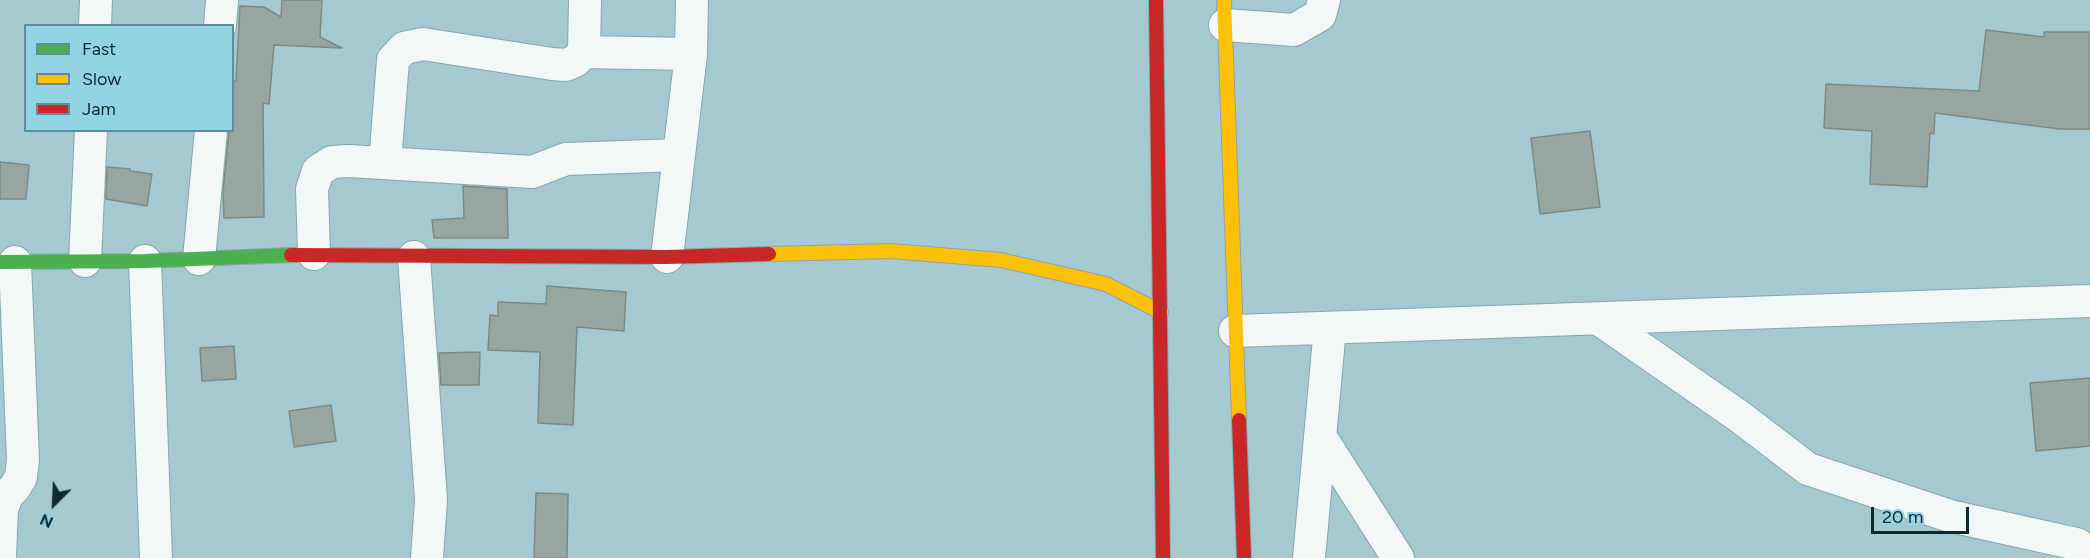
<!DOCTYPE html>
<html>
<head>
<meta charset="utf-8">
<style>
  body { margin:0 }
  #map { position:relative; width:2090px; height:558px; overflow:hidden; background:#a5c9d1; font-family:Figtree,sans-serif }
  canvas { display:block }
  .legend { position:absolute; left:24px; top:24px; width:210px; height:108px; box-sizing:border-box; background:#92d4e4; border:2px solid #5d909c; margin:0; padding:8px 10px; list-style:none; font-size:18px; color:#0e2a30 }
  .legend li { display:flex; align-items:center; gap:12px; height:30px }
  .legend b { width:30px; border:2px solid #5d909c }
  .north { position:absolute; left:24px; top:474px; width:60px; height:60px; -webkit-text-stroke:4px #92d4e4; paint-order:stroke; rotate:204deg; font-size:16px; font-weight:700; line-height:24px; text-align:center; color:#0e2a30 }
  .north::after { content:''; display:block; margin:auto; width:21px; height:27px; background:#0e2a30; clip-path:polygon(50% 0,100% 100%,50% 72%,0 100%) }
  .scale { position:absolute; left:1871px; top:507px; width:98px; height:27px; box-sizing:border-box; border:3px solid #0e2a30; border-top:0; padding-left:8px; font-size:18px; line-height:21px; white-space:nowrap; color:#0e2a30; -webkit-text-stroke:4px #92d4e4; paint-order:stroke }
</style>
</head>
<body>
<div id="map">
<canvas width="2090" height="558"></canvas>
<ul class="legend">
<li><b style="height:8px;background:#4caf50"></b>Fast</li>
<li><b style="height:8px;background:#ffc107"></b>Slow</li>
<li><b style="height:8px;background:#c62828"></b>Jam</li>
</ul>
<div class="north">N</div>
<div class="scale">20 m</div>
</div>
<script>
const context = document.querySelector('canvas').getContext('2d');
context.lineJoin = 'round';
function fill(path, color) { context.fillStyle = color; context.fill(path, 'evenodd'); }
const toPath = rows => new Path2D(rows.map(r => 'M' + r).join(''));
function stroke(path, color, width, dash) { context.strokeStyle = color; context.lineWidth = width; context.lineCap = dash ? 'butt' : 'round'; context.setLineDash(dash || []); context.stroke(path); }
const building = toPath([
  [282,0,322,0,320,37,342,48,274,45,269,104,263,103,264,217,224,218,223,192,229,130,232,130,232,81,236,81,240,6,264,7,281,17,282,0],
  [1986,30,2044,37,2044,32,2090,32,2090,129,2059,129,1935,113,1934,134,1930,133,1927,187,1870,184,1872,131,1824,128,1826,84,1979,91,1986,30],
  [1590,131,1600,207,1540,214,1531,138,1590,131],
  [0,162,29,165,26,199,0,199,0,162],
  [107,167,130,169,130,171,152,174,147,206,106,199,107,167],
  [463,186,507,189,508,238,434,238,432,220,464,218,463,186],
  [547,286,626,292,624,331,577,327,573,425,538,423,540,352,488,350,490,315,498,316,498,302,546,304,547,286],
  [234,346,236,379,202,381,200,348,234,346],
  [480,352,479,385,441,385,439,353,480,352],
  [2090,378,2090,446,2036,451,2030,383,2090,378],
  [331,405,336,441,294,447,289,411,331,405],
  [536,493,568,494,567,558,534,558,536,493]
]);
fill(building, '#98a6a0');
stroke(building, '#7d8b85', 1.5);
const street = toPath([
  [1225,25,1294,30,1320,15,1324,0],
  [95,26,96,0],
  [220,26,222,0],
  [584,52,691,54],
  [385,163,393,60,404,48,423,44,552,64,566,65,575,61,584,52,585,0],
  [314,254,312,189,318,171,332,162,349,161,532,172,566,159,679,155],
  [414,257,431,500,427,558],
  [667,257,691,54,692,0],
  [199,259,211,130],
  [85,261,91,130],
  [145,261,156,558],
  [1599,319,1740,417,1808,469,1950,516,2077,544,2090,554],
  [1235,331,2090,301],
  [1320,436,1398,558],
  [0,557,2,509,7,496,15,487,21,477,23,460,15,262],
  [1309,558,1330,328]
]);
const fast = toPath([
  [0,262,145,261,291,255]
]);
const slow = toPath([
  [1224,0,1239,420],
  [769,254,891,251,1001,260,1106,284,1161,312]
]);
const jam = toPath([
  [1156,0,1163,558],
  [291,255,667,257,769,254],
  [1239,420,1244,558]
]);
stroke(street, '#89a6ac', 34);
stroke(fast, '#89a6ac', 16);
stroke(slow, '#89a6ac', 16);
stroke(jam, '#89a6ac', 16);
stroke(street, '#f2f7f8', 32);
stroke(fast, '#4caf50', 14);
stroke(slow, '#ffc107', 14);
stroke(jam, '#c62828', 14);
</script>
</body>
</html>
